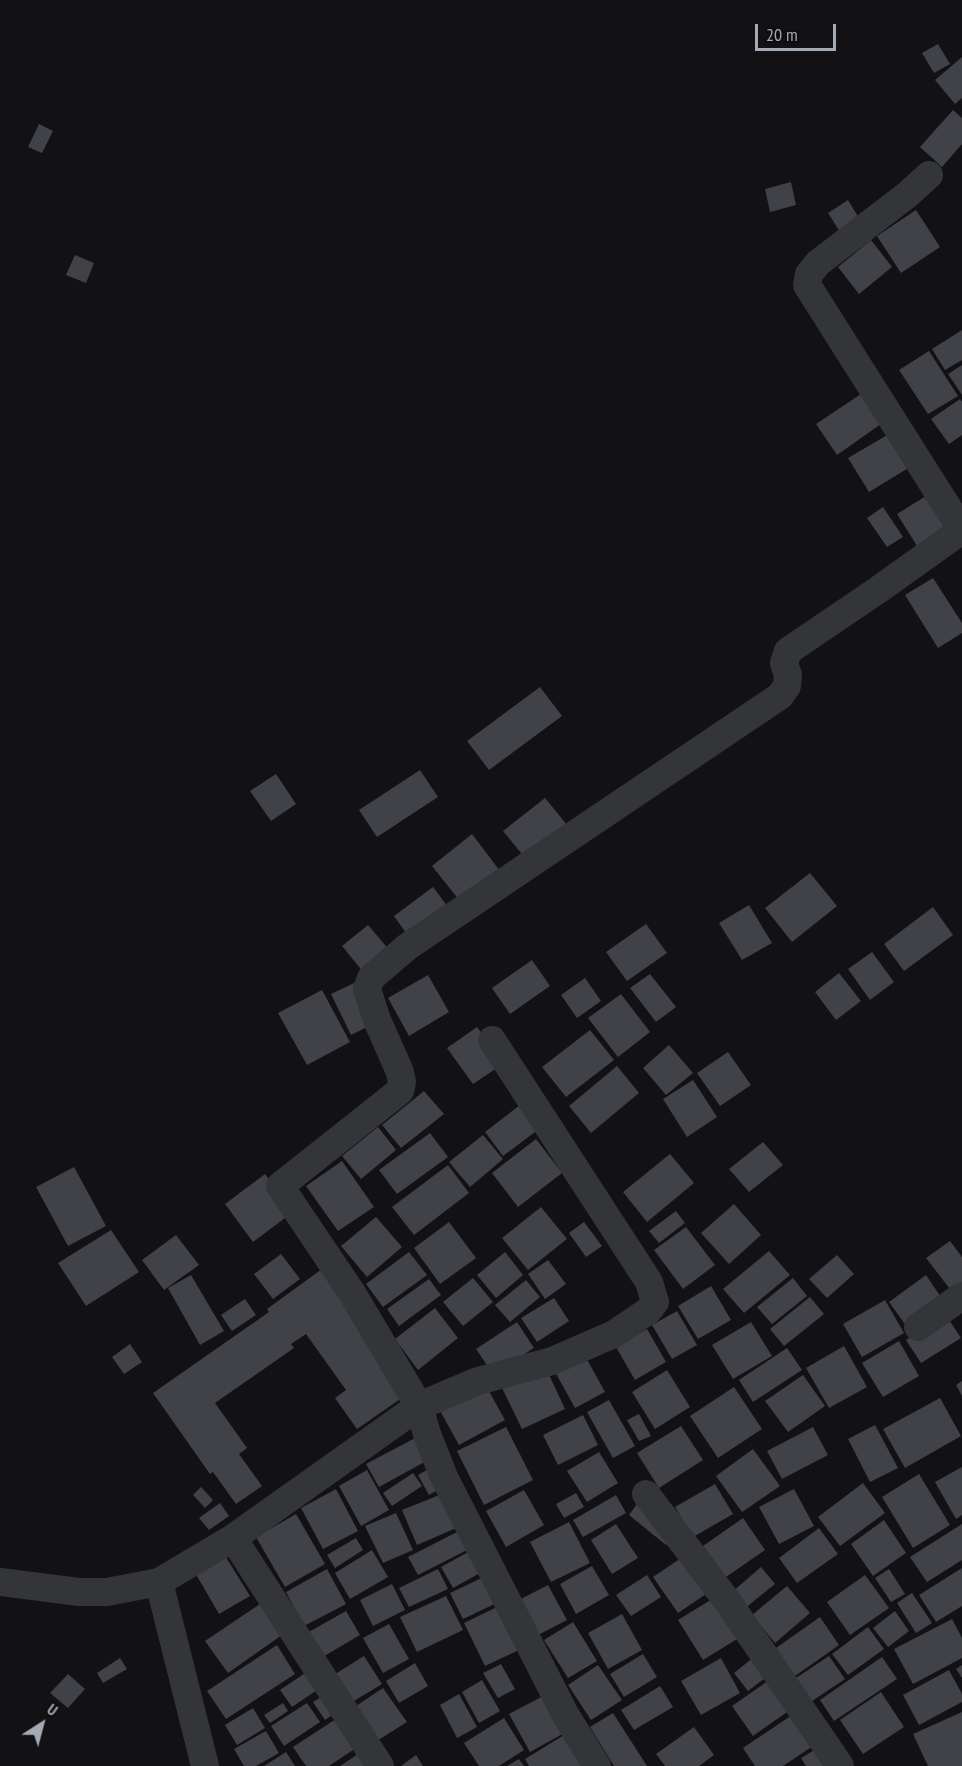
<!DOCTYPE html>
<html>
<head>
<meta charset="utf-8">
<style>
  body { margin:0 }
  #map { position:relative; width:962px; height:1766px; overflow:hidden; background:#121214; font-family:"PT Sans Narrow",sans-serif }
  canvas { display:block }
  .north { position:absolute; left:12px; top:1694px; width:60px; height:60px; -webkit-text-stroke:4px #0d0d0f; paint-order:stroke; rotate:36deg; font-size:16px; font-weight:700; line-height:24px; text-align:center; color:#a4aab4 }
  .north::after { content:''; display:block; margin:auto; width:21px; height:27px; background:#a4aab4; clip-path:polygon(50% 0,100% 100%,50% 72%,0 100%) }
  .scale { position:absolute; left:755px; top:24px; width:81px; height:27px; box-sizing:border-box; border:3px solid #a4aab4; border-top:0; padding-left:8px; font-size:18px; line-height:21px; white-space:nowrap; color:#a4aab4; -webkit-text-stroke:4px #0d0d0f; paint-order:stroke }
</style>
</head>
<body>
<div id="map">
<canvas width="962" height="1766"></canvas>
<div class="north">U</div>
<div class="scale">20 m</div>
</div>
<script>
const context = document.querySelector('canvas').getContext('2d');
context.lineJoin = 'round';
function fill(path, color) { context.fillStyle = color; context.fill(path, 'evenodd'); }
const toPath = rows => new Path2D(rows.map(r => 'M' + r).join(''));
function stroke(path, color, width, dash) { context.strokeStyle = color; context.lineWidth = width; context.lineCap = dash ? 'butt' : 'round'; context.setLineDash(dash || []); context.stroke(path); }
fill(toPath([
  [938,44,950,64,934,73,922,53],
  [962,57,962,98,955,104,935,80],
  [953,110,962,118,962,144,942,167,920,147],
  [39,124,53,131,42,153,28,147],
  [791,182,796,205,770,212,765,189],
  [848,200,862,223,842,235,828,213],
  [916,210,940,247,901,273,877,236],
  [871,240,892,267,859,294,838,267],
  [75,255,94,263,86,283,66,275],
  [962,330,962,360,945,370,932,349],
  [929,351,958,396,928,414,899,370],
  [962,365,962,395,948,374],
  [861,394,881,424,837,455,816,424],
  [960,399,962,402,962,435,949,444,931,419],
  [889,434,910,467,869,492,848,458],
  [926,496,948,531,919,549,897,514],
  [883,507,903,537,887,547,867,518],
  [933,578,962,623,962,633,938,648,905,595],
  [540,687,562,716,489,770,467,741],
  [420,770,438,797,377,837,359,810],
  [276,774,296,804,271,821,250,791],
  [545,798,568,826,526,859,503,831],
  [472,834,500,871,460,901,432,866],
  [810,873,837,906,792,942,765,908],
  [433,887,451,911,411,940,394,916],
  [749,905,772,943,742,960,719,923],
  [933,907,953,935,904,971,884,944],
  [646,924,667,953,627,981,606,952],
  [368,925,391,952,364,973,342,946],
  [872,952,894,982,870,1000,848,969],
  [532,960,550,986,510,1014,492,988],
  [839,973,861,1001,836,1020,815,992],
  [650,974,676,1007,656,1022,630,988],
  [428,975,449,1012,409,1036,388,998],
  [585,978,601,1001,577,1018,561,995],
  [354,983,375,1023,351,1035,331,994],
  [322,990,350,1042,307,1065,278,1013],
  [621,994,650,1032,618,1057,588,1018],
  [477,1027,503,1064,473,1084,447,1048],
  [590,1030,614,1060,566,1097,542,1067],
  [669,1045,693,1073,666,1095,643,1068],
  [728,1052,751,1085,720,1106,697,1073],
  [617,1066,639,1093,591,1133,569,1106],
  [693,1080,717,1117,687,1137,663,1099],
  [424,1091,444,1114,401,1148,382,1125],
  [520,1105,539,1129,503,1156,485,1132],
  [378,1127,396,1150,361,1179,342,1156],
  [430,1133,448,1157,397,1194,379,1170],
  [483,1135,503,1159,470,1187,449,1162],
  [536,1139,562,1173,518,1207,492,1173],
  [763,1142,783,1165,749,1192,729,1169],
  [670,1154,694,1183,647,1222,623,1192],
  [342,1161,374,1207,338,1231,306,1186],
  [448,1165,469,1193,414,1235,392,1207],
  [74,1167,106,1226,68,1246,36,1187],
  [265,1174,293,1212,253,1242,225,1204],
  [734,1204,761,1235,729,1264,701,1233],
  [541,1207,567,1239,528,1270,502,1238],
  [676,1211,685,1223,659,1243,649,1231],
  [376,1217,402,1247,367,1277,341,1246],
  [449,1222,476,1258,440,1284,414,1248],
  [584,1222,602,1246,586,1257,569,1233],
  [686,1227,715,1265,683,1289,654,1250],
  [111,1230,139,1272,86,1306,58,1263],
  [176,1235,199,1265,164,1290,142,1260],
  [950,1241,962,1257,962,1286,953,1293,926,1258],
  [769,1251,790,1275,744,1313,723,1289],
  [409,1252,427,1275,383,1307,366,1284],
  [505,1252,523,1275,496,1298,477,1275],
  [281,1254,300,1279,273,1299,254,1274],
  [837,1255,854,1274,827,1298,809,1279],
  [548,1260,566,1284,545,1299,528,1274],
  [322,1269,409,1393,357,1429,335,1398,346,1390,306,1334,291,1344,294,1348,215,1403,247,1448,239,1454,262,1486,236,1504,213,1472,210,1474,153,1393,269,1312,267,1309],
  [191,1275,224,1331,200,1345,168,1288],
  [926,1275,943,1300,907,1327,889,1302],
  [473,1278,493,1302,463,1326,443,1302],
  [793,1278,807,1296,772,1324,757,1307],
  [429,1279,441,1295,399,1326,387,1309],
  [526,1280,540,1297,510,1322,495,1305],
  [711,1286,731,1320,698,1339,678,1306],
  [810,1297,824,1314,784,1346,770,1329],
  [554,1298,569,1321,537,1342,521,1318],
  [245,1299,256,1315,232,1331,221,1315],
  [885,1300,904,1333,862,1357,843,1324],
  [435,1308,458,1338,418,1370,395,1339],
  [677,1311,697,1345,672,1359,652,1325],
  [946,1315,961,1338,921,1363,906,1340],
  [517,1322,534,1348,493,1374,476,1349],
  [751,1322,772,1356,733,1379,712,1345],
  [647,1329,666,1362,635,1380,616,1347],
  [899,1341,919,1376,883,1397,862,1363],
  [130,1344,142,1362,124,1374,112,1357],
  [844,1346,867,1387,829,1408,806,1368],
  [787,1348,802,1370,753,1402,739,1380],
  [584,1354,605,1392,575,1408,554,1370],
  [545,1366,565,1409,522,1429,501,1386],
  [667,1370,690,1407,655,1429,632,1392],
  [803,1375,825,1406,788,1432,765,1401],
  [962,1381,962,1396,956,1385],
  [485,1384,505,1420,459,1445,439,1409],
  [734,1387,762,1429,718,1458,690,1416],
  [940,1398,961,1436,905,1468,883,1429],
  [609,1400,635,1446,613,1458,587,1412],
  [639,1414,651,1436,639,1441,627,1420],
  [583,1415,598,1445,558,1465,543,1435],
  [875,1425,898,1468,870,1482,848,1439],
  [681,1426,703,1460,659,1488,637,1453],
  [506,1427,533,1480,484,1505,457,1451],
  [813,1427,828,1455,782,1479,767,1451],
  [417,1437,430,1459,379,1487,366,1464],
  [753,1449,780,1486,742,1512,716,1476],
  [599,1452,618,1483,587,1502,567,1471],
  [432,1467,443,1487,429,1495,418,1475],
  [962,1467,962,1515,956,1519,935,1482],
  [367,1470,389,1510,361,1526,339,1486],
  [413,1473,422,1486,392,1506,383,1493],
  [919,1474,950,1525,913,1548,882,1497],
  [863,1483,885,1513,840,1546,818,1517],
  [715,1484,733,1514,693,1537,675,1507],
  [201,1487,213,1500,205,1508,193,1495],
  [336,1489,358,1531,323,1549,301,1508],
  [794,1489,814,1526,779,1544,759,1507],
  [524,1490,544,1525,506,1547,486,1511],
  [447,1492,461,1526,417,1545,402,1510],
  [576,1493,584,1507,564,1518,556,1504],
  [616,1495,626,1513,583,1537,573,1520],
  [220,1503,229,1516,209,1530,199,1518],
  [637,1504,675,1534,666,1545,629,1515],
  [396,1513,413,1550,383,1563,365,1526],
  [296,1514,325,1564,285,1587,256,1537],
  [743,1518,765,1550,726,1577,703,1546],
  [884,1520,906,1553,873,1576,851,1544],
  [569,1522,590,1563,551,1582,530,1542],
  [616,1524,638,1558,612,1574,591,1540],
  [962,1524,962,1560,927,1582,910,1557],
  [819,1528,838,1554,797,1583,779,1558],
  [461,1530,471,1548,418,1575,408,1557],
  [356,1538,363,1550,335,1568,327,1555],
  [372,1550,388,1577,350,1599,335,1573],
  [470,1551,482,1572,453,1588,441,1567],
  [224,1554,250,1596,219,1614,194,1571],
  [687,1554,712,1590,678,1613,653,1577],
  [592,1566,609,1595,576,1614,560,1584],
  [761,1567,775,1584,744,1609,731,1593],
  [962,1568,962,1606,936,1622,919,1595],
  [327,1569,346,1604,304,1626,286,1592],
  [438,1569,448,1589,409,1607,399,1588],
  [889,1569,905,1594,891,1602,875,1578],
  [488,1575,501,1601,463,1619,450,1593],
  [647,1575,661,1597,631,1616,616,1595],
  [865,1575,889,1608,850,1635,827,1602],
  [392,1584,405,1610,373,1626,360,1600],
  [548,1585,567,1620,538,1635,519,1600],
  [787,1586,810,1613,775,1643,752,1615],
  [912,1593,932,1623,916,1633,897,1603],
  [446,1596,463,1630,417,1652,400,1617],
  [717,1596,742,1636,703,1660,678,1620],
  [260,1604,282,1635,228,1673,205,1641],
  [497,1607,519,1650,485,1666,464,1623],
  [346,1611,360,1635,321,1658,307,1633],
  [895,1611,909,1631,888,1647,873,1628],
  [622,1614,642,1650,608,1669,588,1633],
  [820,1617,839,1645,795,1676,776,1648],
  [952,1619,962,1638,962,1658,913,1684,894,1649],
  [573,1622,597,1661,568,1678,544,1640],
  [389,1624,409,1659,383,1673,363,1638],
  [868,1627,884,1649,848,1675,832,1654],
  [277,1645,295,1674,226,1719,207,1691],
  [759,1653,773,1672,748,1691,734,1673],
  [643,1654,657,1677,624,1697,610,1674],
  [364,1656,382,1684,349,1704,332,1676],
  [829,1656,845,1679,812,1701,796,1678],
  [882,1657,897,1679,834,1721,820,1700],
  [120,1658,127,1669,103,1683,97,1673],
  [721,1658,740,1693,701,1715,681,1681],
  [415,1663,428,1686,399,1703,386,1681],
  [501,1664,515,1689,498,1698,483,1673],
  [598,1665,622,1700,591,1720,568,1685],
  [962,1665,962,1678,956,1669],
  [311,1669,323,1686,292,1707,280,1690],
  [949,1670,962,1694,962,1702,919,1725,903,1695],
  [68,1674,85,1689,68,1708,50,1693],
  [775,1676,797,1705,753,1736,732,1706],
  [482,1680,500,1711,479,1723,462,1692],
  [660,1686,673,1707,634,1730,621,1710],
  [383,1688,407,1722,372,1744,350,1710],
  [881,1692,904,1727,863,1754,840,1720],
  [326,1694,337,1712,325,1720,313,1702],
  [459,1694,477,1727,457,1738,440,1705],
  [545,1695,566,1732,530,1752,509,1714],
  [283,1703,288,1711,270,1723,264,1715],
  [307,1703,320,1722,284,1746,271,1726],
  [253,1708,265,1728,237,1745,225,1725],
  [962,1712,962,1766,928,1766,913,1734],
  [613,1713,647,1766,614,1766,590,1727],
  [792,1715,813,1746,783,1766,755,1766,743,1748],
  [339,1717,359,1746,329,1766,306,1766,293,1747],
  [504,1718,524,1750,499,1766,479,1766,464,1743],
  [694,1727,714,1755,699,1766,665,1766,656,1754],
  [266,1731,279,1753,256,1766,244,1766,234,1749],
  [569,1732,586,1766,529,1766,525,1759],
  [823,1745,836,1766,806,1766,801,1758],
  [286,1752,295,1766,264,1766],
  [361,1752,370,1766,340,1766],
  [416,1755,423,1766,401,1766],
  [519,1759,524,1766,507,1766]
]), '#414247');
stroke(toPath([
  [929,175,907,195,818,263,809,274,807,285,962,530],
  [918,1327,962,1296],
  [646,1494,728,1602,840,1766],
  [233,1538,380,1766],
  [0,1582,79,1592,107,1592,159,1582,233,1538,419,1406,478,1381,552,1361,614,1334,648,1311,655,1302,649,1282,492,1040],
  [159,1582,205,1766],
  [597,1766,565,1714,444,1477,427,1434,419,1406,352,1293,280,1186,400,1091,402,1082,400,1072,377,1020,367,989,371,978,407,947,780,696,787,686,788,675,784,663,788,651,878,590,962,530]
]), '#333539', 28);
</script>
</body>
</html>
